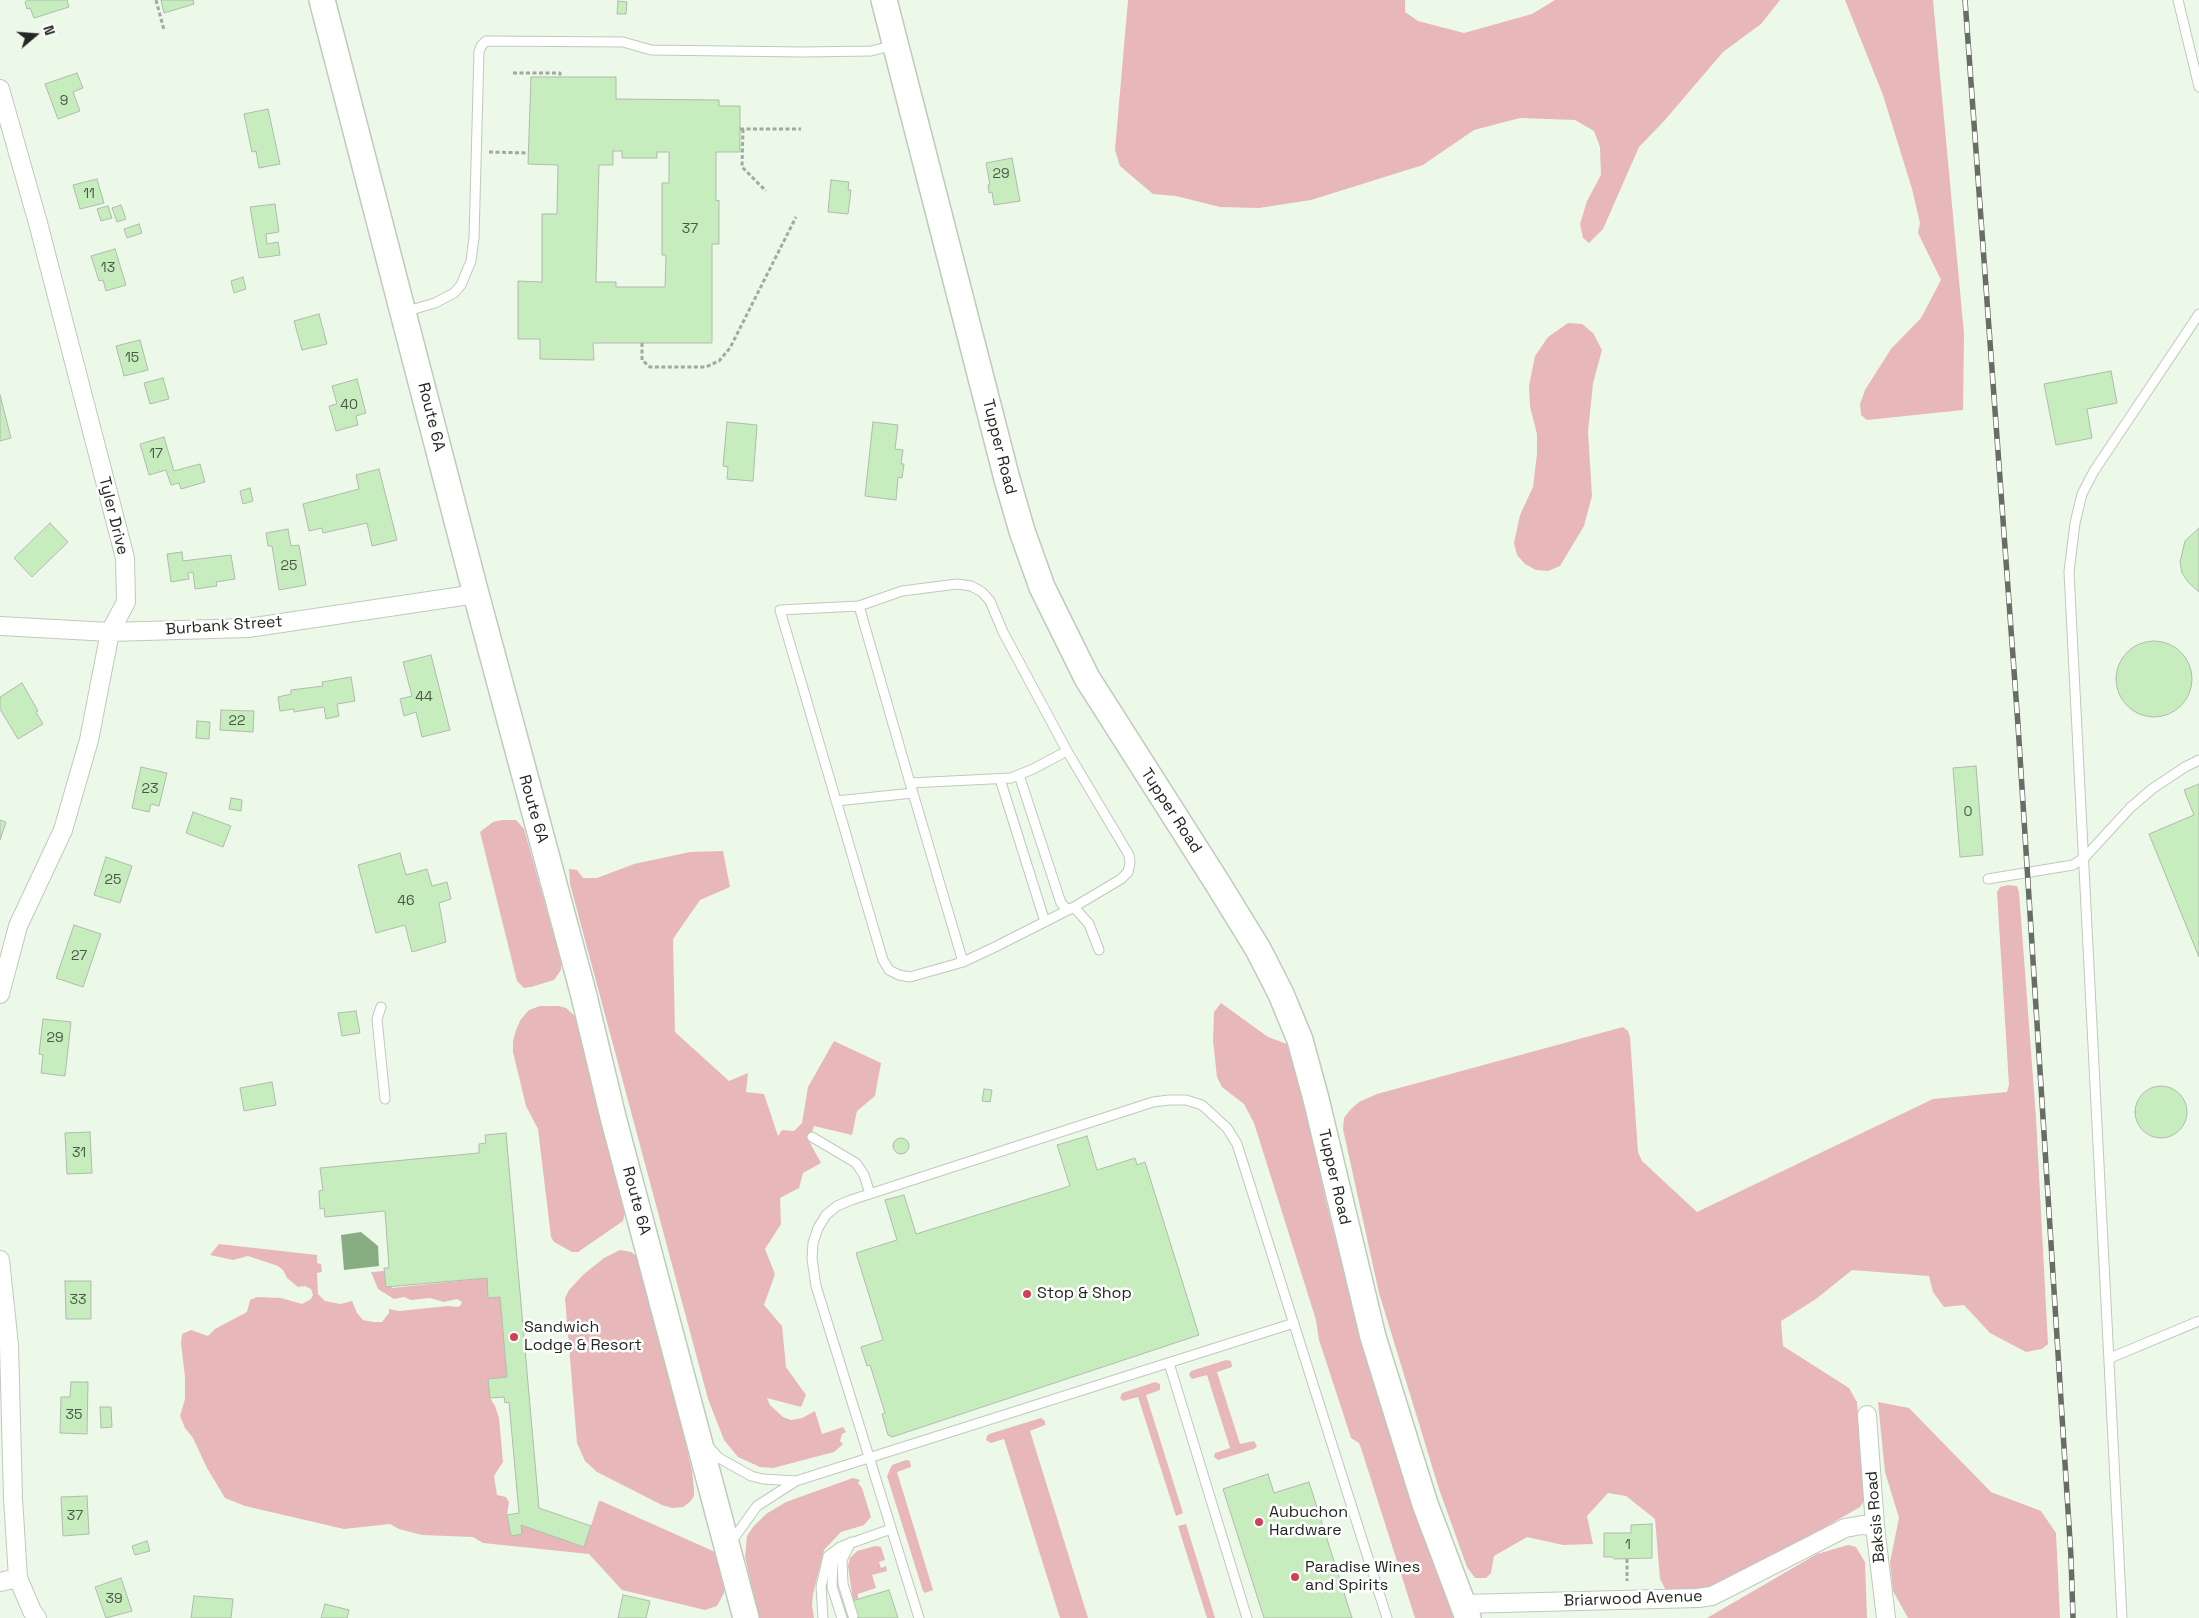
<!DOCTYPE html>
<html>
<head>
<meta charset="utf-8">
<style>
  body { margin:0 }
  #map { position:relative; width:2199px; height:1618px; overflow:hidden; background:#ecf9e9; font-family:"Space Grotesk",sans-serif }
  canvas { display:block }
  .north { position:absolute; left:10px; top:10px; width:50px; height:50px; -webkit-text-stroke:4px #fff; paint-order:stroke; rotate:72deg; font-size:14px; font-weight:700; line-height:20px; text-align:center; color:#222721 }
  .north::after { content:''; display:block; margin:auto; width:18px; height:22px; background:#222721; clip-path:polygon(50% 0,100% 100%,50% 72%,0 100%) }
</style>
</head>
<body>
<div id="map">
<canvas width="2199" height="1618"></canvas>
<div class="north">N</div>
</div>
<script>
const context = document.querySelector('canvas').getContext('2d');
context.lineJoin = 'round';
function fill(path, color) { context.fillStyle = color; context.fill(path, 'evenodd'); }
const toPath = rows => new Path2D(rows.map(r => 'M' + r).join(''));
function stroke(path, color, width, dash) { context.strokeStyle = color; context.lineWidth = width; context.lineCap = dash ? 'butt' : 'round'; context.setLineDash(dash || []); context.stroke(path); }
function write(font, color, halo, rows, align = 'center') {
  context.font = font + ' "Space Grotesk",sans-serif'; context.lineWidth = 5; context.setLineDash([]); context.textBaseline = 'middle'; context.strokeStyle = halo; context.fillStyle = color; for (const [text, x, y, turn = 0] of rows) {
    context.save(); context.translate(x, y); context.rotate((+turn || 0) * Math.PI / 180); context.textAlign = isNaN(turn) ? turn : align; if (halo) context.strokeText(text, 0, 0); context.fillText(text, 0, 0); context.restore();
  }
}
fill(toPath([
  [1128,0,1405,0,1405,12,1418,21,1464,33,1532,14,1555,0,1780,0,1761,24,1723,52,1665,120,1639,147,1603,229,1589,243,1583,238,1580,224,1587,201,1601,175,1600,147,1594,131,1575,120,1520,118,1474,130,1423,165,1311,200,1259,208,1220,207,1176,196,1153,194,1120,166,1115,150],
  [1845,0,1933,0,1964,334,1963,410,1867,420,1861,415,1860,404,1865,390,1891,349,1921,318,1941,280,1918,233,1920,223,1912,189,1883,95],
  [1568,323,1582,324,1593,333,1602,350,1593,383,1588,432,1592,496,1584,526,1560,566,1548,571,1536,570,1525,564,1517,555,1514,543,1520,515,1533,487,1537,454,1537,434,1530,407,1529,386,1535,356,1548,337],
  [502,820,516,820,524,829,561,962,561,970,554,980,531,987,524,988,517,981,480,832,493,822],
  [723,851,730,887,700,900,673,939,675,1032,729,1081,748,1073,746,1092,764,1094,778,1136,782,1130,794,1131,802,1123,808,1087,834,1041,881,1063,875,1096,857,1111,852,1135,814,1126,809,1141,821,1163,803,1173,799,1188,780,1198,781,1224,765,1249,775,1274,764,1305,782,1326,786,1367,806,1395,801,1407,767,1398,770,1405,783,1417,791,1420,802,1418,815,1411,822,1434,843,1427,846,1432,842,1434,840,1441,843,1444,841,1446,834,1452,773,1468,760,1467,738,1457,724,1440,708,1399,570,884,569,869,577,870,583,878,597,878,634,864,690,852],
  [2008,885,2017,886,2019,892,2036,1118,2048,1344,2042,1349,2026,1352,1990,1333,1964,1305,1944,1307,1933,1292,1929,1276,1852,1270,1816,1299,1781,1321,1783,1346,1849,1388,1857,1402,1865,1499,1860,1507,1722,1586,1711,1590,1667,1592,1660,1579,1655,1519,1626,1496,1608,1493,1587,1516,1593,1544,1563,1545,1527,1537,1494,1556,1491,1573,1486,1578,1475,1578,1467,1567,1439,1489,1379,1293,1343,1129,1344,1118,1350,1110,1359,1102,1377,1094,1623,1027,1628,1031,1630,1037,1638,1152,1642,1161,1697,1212,1933,1099,2007,1092,2009,1085,1997,892,2000,887],
  [1221,1003,1268,1037,1287,1044,1305,1101,1326,1202,1359,1331,1423,1532,1453,1618,1415,1618,1361,1448,1359,1443,1351,1438,1344,1416,1319,1340,1316,1320,1254,1123,1244,1104,1222,1087,1217,1077,1213,1041,1214,1012],
  [559,1006,566,1008,576,1017,579,1023,626,1208,623,1221,578,1252,572,1252,554,1242,551,1237,538,1129,526,1106,513,1052,513,1041,516,1030,521,1019,529,1010,540,1006],
  [219,1244,317,1255,317,1263,321,1264,322,1272,317,1273,318,1294,325,1301,340,1304,352,1301,357,1313,363,1320,373,1322,382,1322,389,1313,389,1309,399,1311,448,1306,458,1307,461,1305,462,1302,457,1299,444,1302,430,1298,411,1300,404,1297,394,1299,378,1289,371,1272,384,1271,386,1287,391,1286,392,1288,487,1278,488,1298,500,1297,507,1377,488,1379,490,1398,495,1406,499,1418,503,1462,494,1476,497,1495,506,1497,509,1502,507,1515,511,1535,522,1534,521,1525,584,1547,599,1501,601,1501,713,1551,717,1555,724,1587,724,1593,717,1606,705,1610,622,1590,589,1554,483,1543,473,1537,422,1535,399,1529,390,1524,344,1529,245,1506,225,1498,207,1468,193,1438,185,1428,180,1416,185,1399,185,1377,181,1343,182,1334,191,1330,208,1336,215,1329,247,1312,250,1300,257,1297,281,1298,302,1304,311,1299,313,1295,311,1289,305,1286,298,1287,287,1278,283,1270,278,1266,248,1256,233,1260,210,1255],
  [620,1250,631,1252,638,1257,675,1397,692,1471,694,1489,694,1496,690,1502,683,1507,672,1508,662,1505,597,1472,585,1461,577,1443,565,1298,569,1290,584,1274,604,1258],
  [1226,1360,1231,1361,1232,1367,1217,1372,1240,1444,1254,1441,1257,1446,1254,1449,1218,1460,1214,1457,1215,1453,1230,1448,1207,1375,1192,1379,1189,1375,1191,1371],
  [1155,1382,1160,1384,1160,1390,1146,1395,1183,1513,1176,1516,1138,1397,1123,1401,1120,1398,1122,1393],
  [1878,1402,1909,1408,1991,1492,2041,1511,2056,1533,2060,1618,1908,1618,1893,1591,1890,1562,1899,1518,1885,1472],
  [1041,1418,1045,1421,1045,1425,1030,1431,1088,1618,1060,1618,1004,1439,991,1443,986,1440,987,1436,989,1434],
  [906,1460,910,1461,911,1467,897,1472,933,1590,925,1593,923,1591,887,1476,892,1465],
  [853,1478,860,1480,858,1483,862,1488,871,1517,864,1525,841,1532,824,1550,813,1594,812,1606,814,1618,759,1618,745,1557,747,1536,753,1527,766,1514,786,1502],
  [1186,1524,1215,1618,1207,1618,1178,1526],
  [1848,1545,1856,1547,1865,1562,1867,1618,1707,1618,1817,1554],
  [875,1546,881,1547,885,1560,879,1562,881,1568,886,1566,887,1571,872,1575,876,1588,858,1594,858,1599,853,1600,848,1566,850,1558,857,1551]
]), '#e8b7ba');
fill(toPath([
  [361,1232,378,1246,379,1266,344,1270,341,1235]
]), '#89ad82');
const building = toPath([
  [28,0,67,0,69,7,34,18,30,8,27,9,25,2,28,0],
  [161,0,193,0,194,4,164,13,161,0],
  [618,1,627,2,626,14,617,14,618,1],
  [77,73,83,88,73,92,80,111,58,119,45,84,77,73],
  [531,77,616,77,616,99,719,100,719,106,740,106,740,152,716,152,716,201,719,200,719,244,712,244,712,343,593,343,594,360,540,359,540,339,518,339,518,281,542,282,542,214,557,214,558,165,528,164,531,77],
  [613,151,622,151,622,158,657,158,657,152,669,152,669,183,662,183,662,255,666,255,665,287,616,287,616,282,596,282,599,165,613,165,613,151],
  [268,109,280,164,259,168,256,151,252,152,244,114,268,109],
  [1012,158,1020,201,994,205,992,192,989,193,988,185,990,185,986,163,1012,158],
  [97,179,104,203,80,209,73,185,97,179],
  [831,180,849,182,848,190,851,190,848,214,828,212,831,180],
  [275,204,279,232,266,234,267,244,278,242,280,255,259,258,250,207,275,204],
  [121,205,126,219,117,222,112,208,121,205],
  [108,206,112,218,101,221,97,209,108,206],
  [139,224,142,233,127,238,124,229,139,224],
  [115,249,126,285,106,291,103,280,99,281,91,256,115,249],
  [243,277,246,289,234,293,231,281,243,277],
  [319,314,327,344,302,350,294,321,319,314],
  [140,340,148,370,124,376,116,346,140,340],
  [2111,371,2117,403,2087,409,2092,438,2056,445,2044,384,2111,371],
  [163,378,169,399,150,404,144,383,163,378],
  [357,379,366,413,356,416,358,425,336,431,329,406,337,404,332,386,357,379],
  [0,395,11,438,0,441,0,395],
  [727,422,757,425,753,481,727,479,728,467,723,466,727,422],
  [873,422,898,425,895,449,903,450,901,464,904,464,902,478,898,477,896,500,865,496,873,422],
  [164,437,174,471,200,464,205,482,181,489,179,483,171,485,166,470,149,475,140,444,164,437],
  [379,469,397,540,372,546,367,523,323,533,322,528,309,531,303,504,359,489,356,475,379,469],
  [250,488,253,501,243,504,240,491,250,488],
  [50,523,68,542,32,577,14,558,50,523],
  [2199,528,2199,592,2188,582,2182,573,2180,562,2185,541,2199,528],
  [288,529,291,546,299,545,306,585,279,590,272,546,268,546,266,533,288,529],
  [182,552,183,561,231,555,235,579,216,582,217,586,195,589,193,572,188,573,189,579,171,582,167,554,182,552],
  '2116 679a38 38 0 1 1 76 0a38 38 0 1 1-76 0Z',
  [431,655,450,730,422,737,416,712,404,716,400,699,412,696,403,662,431,655],
  [351,677,355,701,337,704,339,716,326,719,324,707,294,712,294,709,280,711,278,697,291,694,291,690,323,686,322,682,351,677],
  [22,683,38,711,36,712,43,724,18,739,0,709,0,697,22,683],
  [221,710,254,711,253,732,220,730,221,710],
  [197,721,210,722,209,739,196,738,197,721],
  [1976,766,1983,855,1960,857,1953,768,1976,766],
  [141,767,167,773,159,806,151,804,149,812,132,808,141,767],
  [2199,784,2199,957,2149,834,2194,815,2184,790,2199,784],
  [231,798,242,800,241,811,229,809,231,798],
  [193,812,231,826,223,847,186,833,193,812],
  [0,820,6,822,0,840,0,820],
  [400,853,406,875,427,869,432,886,447,882,451,899,439,903,446,942,412,952,405,925,376,933,358,865,400,853],
  [106,857,132,866,120,903,94,895,106,857],
  [74,925,101,934,83,987,56,978,74,925],
  [356,1011,360,1033,342,1036,338,1013,356,1011],
  [43,1019,71,1022,65,1076,41,1073,43,1055,39,1054,43,1019],
  [272,1082,276,1105,244,1111,240,1088,272,1082],
  '2135 1112a26 26 0 1 1 52 0a26 26 0 1 1-52 0Z',
  [984,1089,992,1090,990,1102,982,1101,984,1089],
  [90,1132,92,1173,67,1174,65,1133,90,1132],
  [506,1133,539,1508,591,1526,584,1547,521,1525,522,1534,511,1536,507,1515,519,1513,509,1402,505,1403,504,1397,490,1398,488,1379,507,1377,500,1297,488,1298,487,1278,386,1287,384,1268,389,1268,385,1211,325,1217,324,1208,320,1209,319,1191,323,1190,320,1168,479,1153,479,1144,486,1143,485,1135,506,1133],
  [1087,1136,1097,1170,1135,1158,1137,1165,1145,1162,1199,1335,892,1437,888,1435,882,1414,885,1413,870,1365,867,1366,861,1347,883,1340,856,1253,897,1240,885,1200,904,1195,916,1234,1070,1186,1057,1145,1087,1136],
  '893 1146a8 8 0 1 1 16 0a8 8 0 1 1-16 0Z',
  [65,1281,91,1281,91,1319,66,1319,65,1281],
  [71,1382,88,1382,87,1434,60,1433,61,1397,70,1397,71,1382],
  [100,1407,111,1407,112,1427,101,1428,100,1407],
  [1268,1474,1274,1493,1309,1482,1352,1618,1264,1618,1223,1489,1268,1474],
  [87,1496,89,1534,63,1536,61,1497,87,1496],
  [1652,1524,1652,1558,1614,1559,1613,1557,1604,1557,1604,1533,1631,1533,1631,1525,1652,1524],
  [147,1541,150,1551,135,1555,132,1546,147,1541],
  [121,1578,132,1611,106,1618,95,1587,121,1578],
  [889,1590,898,1618,846,1618,856,1615,852,1601,889,1590],
  [623,1595,650,1601,646,1618,618,1618,623,1595],
  [194,1596,233,1599,231,1618,191,1618,194,1596],
  [325,1604,349,1610,347,1618,321,1618,325,1604]
]);
fill(building, '#c7edbe');
stroke(building, '#afbbad', 1);
const lane = toPath([
  [2178,0,2199,87],
  [404,312,435,303,454,293,461,285,471,261,474,238,479,52,481,46,486,41,623,42,651,50,803,52,871,51,895,45],
  [859,606,902,591,957,584,971,586,982,592,990,601,1003,632,1067,751],
  [1019,775,1059,897,1061,903,1068,910],
  [1000,779,1045,922],
  [910,783,859,606,780,610,883,960,889,970,899,975,910,977,963,962],
  [836,801,913,793],
  [1988,879,2073,865,2085,857,2130,808,2152,789,2185,767,2199,760],
  [1074,907,1121,879,1128,872,1130,863,1129,855,1067,751,1033,769,1011,778,910,783,963,962,995,947,1074,907,1089,924,1099,950],
  [381,1007,377,1019,385,1099],
  [812,1137,856,1163,864,1175,870,1194],
  [2110,1358,2199,1321],
  [1169,1363,1247,1618],
  [708,1446,719,1458,751,1476,763,1479,796,1481,757,1506,731,1542],
  [796,1481,1294,1323],
  [851,1542,842,1560,843,1584,853,1616],
  [836,1554,833,1561,832,1587,842,1618],
  [823,1618,821,1587,828,1556,840,1547,891,1529],
  [919,1618,816,1286,812,1259,813,1243,818,1228,826,1215,837,1206,851,1200,1153,1102,1169,1100,1186,1100,1202,1105,1227,1128,1237,1144,1387,1618],
  [2122,1618,2069,572,2075,523,2082,494,2094,471,2199,314]
]);
const street = toPath([
  [0,89,38,223,125,558,126,602,110,632,89,740,63,830,18,926,0,994],
  [0,626,110,632,248,628,476,594],
  [0,1260,9,1345,13,1498,18,1578,32,1611,37,1618],
  [1867,1415,1875,1526,1886,1618],
  [0,1582,18,1578],
  [1463,1604,1698,1598,1712,1596,1845,1528,1862,1525,1875,1526]
]);
const secondary = toPath([
  [322,0,476,594,583,992,613,1117,746,1618],
  [884,0,1007,479,1022,531,1042,587,1087,678,1218,884,1258,949,1281,994,1300,1040,1316,1099,1373,1337,1425,1504,1468,1618]
]);
stroke(lane, '#becabb', 11);
stroke(street, '#becabb', 20);
stroke(secondary, '#becabb', 28);
stroke(toPath([
  [156,0,164,30],
  [513,73,560,73,560,77],
  [740,129,801,129],
  [743,129,742,167,766,191],
  [489,152,528,153],
  [642,343,642,360,650,367,706,367,719,361,730,348,796,217],
  [1627,1559,1627,1581]
]), '#a0aa9e', 3, [4, 2.5]);
stroke(lane, '#fff', 9);
stroke(street, '#fff', 18);
stroke(secondary, '#fff', 25);
const rail = toPath([
  [1965,0,2018,725,2071,1557,2073,1618]
]);
stroke(rail, '#666e64', 5.5);
stroke(rail, '#fff', 4, [11]);
for (const [x, y, r, color] of [
  [1027,1294,5,"#d04058"],
  [514,1337,5,"#d04058"],
  [1259,1522,5,"#d04058"],
  [1295,1577,5,"#d04058"]
]) { const dot = new Path2D(); dot.arc(x, y, r, 0, 2 * Math.PI); context.fillStyle = color; context.fill(dot); stroke(dot, '#fff', 2); }
write('14px', '#4b5848', null, [
  ["9",64,101],
  ["29",1001,174],
  ["11",89,194],
  ["37",690,229],
  ["13",108,268],
  ["15",132,358],
  ["40",349,405],
  ["17",156,454],
  ["25",289,566],
  ["44",424,697],
  ["22",237,721],
  ["23",150,789],
  ["0",1968,812],
  ["25",113,880],
  ["46",406,901],
  ["27",79,956],
  ["29",55,1038],
  ["31",79,1153],
  ["33",78,1300],
  ["35",74,1415],
  ["37",75,1516],
  ["1",1628,1545],
  ["39",114,1599]
]);
write('16px', '#222721', '#fff', [
  ["Route 6A",431,417,76],
  ["Tupper Road",999,447,76],
  ["Tyler Drive",113,516,76],
  ["Burbank Street",224,626,-4],
  ["Route 6A",533,809,74],
  ["Tupper Road",1171,811,57],
  ["Tupper Road",1334,1177,77],
  ["Route 6A",636,1201,75],
  ["Baksis Road",1876,1517,-95],
  ["Briarwood Avenue",1633,1599,-2]
]);
write('16px', '#222721', '#fff', [
  ["Stop & Shop",1037,1294],
  ["Sandwich",524,1328],
  ["Lodge & Resort",524,1346],
  ["Aubuchon",1269,1513],
  ["Hardware",1269,1531],
  ["Paradise Wines",1305,1568],
  ["and Spirits",1305,1586]
], 'left');
</script>
</body>
</html>
